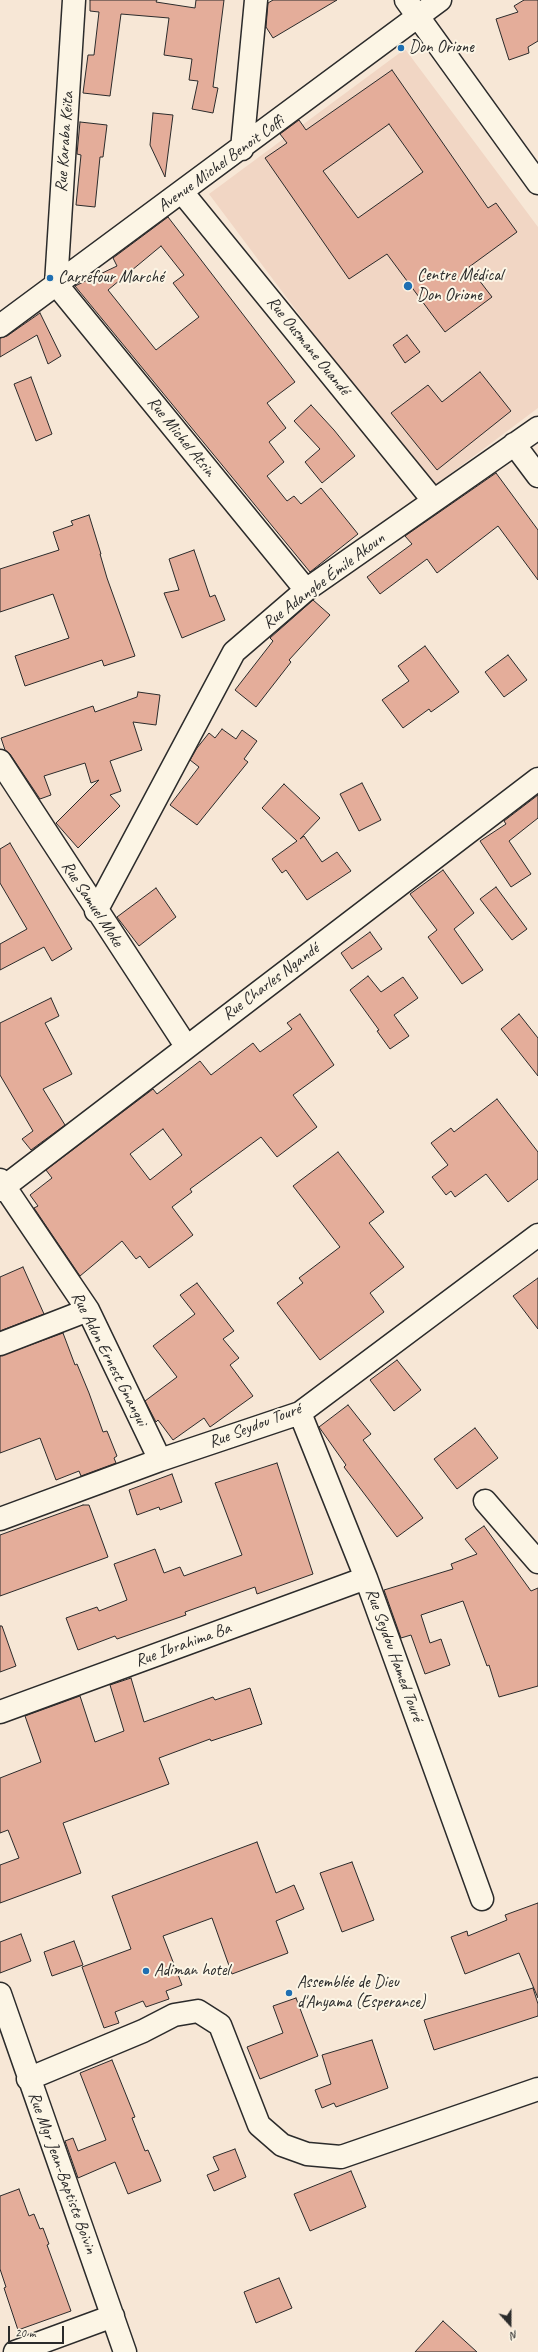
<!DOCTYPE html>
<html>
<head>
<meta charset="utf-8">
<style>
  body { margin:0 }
  #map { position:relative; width:538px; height:2352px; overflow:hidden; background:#f7e7d6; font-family:Caveat,sans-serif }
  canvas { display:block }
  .north { position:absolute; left:490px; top:2304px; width:40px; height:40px; -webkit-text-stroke:3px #fcf5e5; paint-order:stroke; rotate:159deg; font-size:11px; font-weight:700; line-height:16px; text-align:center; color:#2b2b2b }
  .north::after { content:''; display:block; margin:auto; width:14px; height:18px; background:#2b2b2b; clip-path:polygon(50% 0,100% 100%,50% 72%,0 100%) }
  .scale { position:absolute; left:8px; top:2326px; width:56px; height:18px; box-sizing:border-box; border:2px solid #2b2b2b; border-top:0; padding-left:5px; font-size:12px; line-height:14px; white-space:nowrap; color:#2b2b2b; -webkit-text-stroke:3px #fcf5e5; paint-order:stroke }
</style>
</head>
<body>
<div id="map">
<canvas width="538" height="2352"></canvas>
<div class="north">N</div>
<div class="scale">20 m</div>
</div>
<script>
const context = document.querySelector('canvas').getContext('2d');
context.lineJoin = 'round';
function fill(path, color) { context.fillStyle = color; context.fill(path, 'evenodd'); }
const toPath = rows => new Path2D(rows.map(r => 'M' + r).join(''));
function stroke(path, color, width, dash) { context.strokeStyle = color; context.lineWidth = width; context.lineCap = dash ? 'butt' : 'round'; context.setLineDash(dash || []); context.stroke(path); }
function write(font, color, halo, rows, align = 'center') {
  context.font = font + ' Caveat,sans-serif'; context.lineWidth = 4; context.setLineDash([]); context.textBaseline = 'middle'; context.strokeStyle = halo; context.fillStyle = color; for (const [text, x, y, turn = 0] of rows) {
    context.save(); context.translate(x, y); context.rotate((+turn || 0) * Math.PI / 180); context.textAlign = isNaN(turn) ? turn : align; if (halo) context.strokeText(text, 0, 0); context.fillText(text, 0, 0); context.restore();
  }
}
fill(toPath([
  [405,49,538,227,538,408,430,489,209,194]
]), '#f1d6c4');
const building = toPath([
  [90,0,157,0,156,2,195,8,196,0,224,0,213,87,218,88,213,113,192,109,198,81,189,80,192,59,164,55,169,18,121,14,110,96,83,93,88,55,94,55,99,12,90,11,90,0],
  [273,0,337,0,273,38,266,27,268,3,273,0],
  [524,0,538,0,538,41,528,47,529,53,509,60,496,19,518,12,514,6,524,0],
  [392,70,488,208,496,203,517,232,469,267,492,297,445,332,387,254,349,279,265,158,287,143,280,134,299,120,306,130,392,70],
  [389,124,423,172,358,218,323,171,389,124],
  [153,113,173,115,165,177,150,145,153,113],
  [80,122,107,125,103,157,100,157,95,207,76,205,81,155,77,154,80,122],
  [168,217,295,382,267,403,286,428,269,442,284,462,267,476,287,501,294,496,301,504,321,488,358,534,310,572,75,286,117,266,113,258,168,217],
  [161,246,184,275,173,283,199,317,156,350,108,290,161,246],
  [40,313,61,356,48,364,37,335,0,357,0,338,7,336,40,313],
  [407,335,420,352,405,363,393,345,407,335],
  [480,372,511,411,437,470,391,413,428,385,442,402,480,372],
  [31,377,52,434,36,441,14,384,31,377],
  [311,405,334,430,355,456,322,483,305,462,320,449,294,421,311,405],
  [496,473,538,530,538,580,498,526,437,573,427,559,380,594,367,577,412,544,405,536,496,473],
  [89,515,101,554,100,554,107,578,135,656,104,666,102,660,25,686,15,656,69,638,53,594,0,612,0,569,59,550,53,532,73,525,71,521,89,515],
  [194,550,210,597,215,595,225,620,182,638,164,593,179,590,169,559,194,550],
  [313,600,330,615,289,660,291,662,256,707,235,690,273,641,270,638,313,600],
  [425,646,459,692,431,712,429,709,403,728,382,700,409,681,398,666,425,646],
  [508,655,527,680,504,697,485,672,508,655],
  [138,692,160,695,156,725,133,722,142,750,110,761,121,791,110,795,120,806,78,848,56,823,99,780,91,783,85,763,44,776,51,795,40,799,10,754,5,750,1,738,93,706,95,712,137,697,138,692],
  [222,729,236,739,242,730,257,741,244,759,248,762,197,825,170,805,199,767,190,760,197,748,209,733,215,738,222,729],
  [362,783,381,820,359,831,340,794,362,783],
  [284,784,320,818,300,839,304,836,322,862,337,852,351,871,307,900,286,870,282,873,272,859,297,841,262,808,284,784],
  [538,795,538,818,509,841,531,874,511,887,480,841,506,824,504,821,538,795],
  [10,843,72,949,52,961,44,947,0,970,0,944,27,929,0,883,0,849,10,843],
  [443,870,474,913,454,929,483,970,462,984,428,937,437,930,410,894,443,870],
  [496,887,527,929,512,940,480,899,496,887],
  [156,888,176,917,139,946,117,917,156,888],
  [370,932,382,949,352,969,341,953,370,932],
  [368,976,381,992,403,977,418,998,394,1015,409,1036,390,1049,377,1031,379,1030,350,990,368,976],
  [51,998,59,1016,45,1023,72,1074,43,1089,65,1125,31,1150,22,1139,33,1131,0,1075,0,1023,51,998],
  [300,1014,334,1065,293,1095,317,1127,277,1157,261,1137,190,1189,192,1192,172,1207,193,1235,149,1268,140,1256,136,1259,122,1241,80,1276,34,1208,38,1206,30,1195,52,1178,46,1170,153,1089,157,1094,200,1061,211,1075,253,1043,260,1052,292,1029,287,1023,300,1014],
  [163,1129,182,1155,150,1180,130,1154,163,1129],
  [519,1014,538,1038,538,1076,501,1029,519,1014],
  [497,1099,538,1152,538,1179,508,1202,486,1174,455,1197,451,1191,446,1195,432,1177,448,1165,431,1143,451,1128,454,1132,497,1099],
  [338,1152,384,1212,369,1223,404,1267,370,1293,384,1312,320,1360,277,1303,303,1283,299,1278,340,1247,293,1186,338,1152],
  [23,1267,44,1314,0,1331,0,1277,23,1267],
  [538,1278,538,1329,513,1296,538,1278],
  [197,1283,234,1331,223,1339,239,1358,230,1365,253,1396,210,1427,204,1418,173,1440,158,1420,156,1422,145,1401,177,1377,153,1346,195,1314,180,1295,197,1283],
  [63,1333,75,1365,77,1364,89,1393,103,1432,107,1431,117,1456,114,1458,116,1463,81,1476,79,1471,56,1480,40,1438,0,1453,0,1356,63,1333],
  [397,1360,421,1390,394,1411,370,1380,397,1360],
  [348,1405,371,1434,363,1440,423,1518,397,1537,344,1467,346,1465,319,1427,348,1405],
  [475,1428,498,1458,457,1489,434,1459,475,1428],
  [277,1463,313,1574,257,1594,255,1587,185,1612,186,1615,117,1639,115,1636,78,1650,66,1618,97,1607,99,1611,127,1600,114,1564,155,1549,164,1573,180,1567,184,1576,242,1555,215,1483,277,1463],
  [172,1474,182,1502,160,1510,159,1507,137,1515,129,1490,172,1474],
  [83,1505,89,1505,108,1557,0,1596,0,1535,83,1505],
  [484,1526,531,1591,538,1588,538,1686,499,1697,489,1665,487,1666,463,1601,421,1615,430,1643,441,1639,450,1665,425,1674,411,1635,401,1638,384,1590,453,1569,451,1564,477,1554,465,1539,484,1526],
  [0,1626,2,1626,16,1666,0,1672,0,1626],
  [131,1678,144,1722,213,1697,215,1700,250,1688,262,1724,211,1741,210,1739,159,1758,169,1784,63,1823,81,1873,0,1903,0,1865,19,1858,8,1830,0,1833,0,1778,41,1762,25,1716,80,1696,95,1742,124,1731,110,1685,131,1678],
  [257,1842,276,1893,294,1885,304,1909,276,1921,288,1953,232,1974,212,1918,163,1936,182,1985,166,1991,169,1999,146,2007,143,2001,115,2012,119,2023,104,2028,82,1967,131,1949,112,1896,257,1842],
  [352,1862,374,1920,342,1932,320,1873,352,1862],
  [538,1903,538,1998,519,1953,465,1974,451,1937,467,1931,468,1936,507,1920,505,1915,538,1903],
  [21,1934,31,1961,0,1973,0,1942,21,1934],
  [74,1941,83,1965,52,1976,44,1952,74,1941],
  [533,1988,538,2004,538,2016,434,2050,424,2020,533,1988],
  [296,1998,318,2056,260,2079,247,2047,283,2033,273,2006,296,1998],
  [372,2040,388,2088,336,2107,334,2103,322,2108,315,2090,331,2084,322,2055,372,2040],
  [112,2060,135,2117,132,2118,145,2151,148,2150,161,2181,128,2194,115,2162,78,2178,65,2141,73,2138,78,2151,106,2140,80,2073,112,2060],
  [235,2149,246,2177,214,2191,207,2175,219,2170,213,2157,235,2149],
  [351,2171,366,2207,310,2231,294,2194,351,2171],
  [19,2189,29,2216,34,2214,40,2229,43,2228,49,2244,47,2245,71,2311,18,2330,4,2288,6,2287,0,2269,0,2196,19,2189],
  [279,2278,292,2308,256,2323,244,2292,279,2278],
  [443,2321,477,2352,415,2352,443,2321]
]);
fill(building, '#e4ad9a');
stroke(building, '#2b2b2b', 1);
const minor = toPath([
  [74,0,56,284,306,590],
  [406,0,538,183],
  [242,149,256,0],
  [182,192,433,500],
  [0,326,440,0],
  [514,444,538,476],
  [0,761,186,1046],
  [96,911,234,652,306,590,538,428],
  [0,1180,88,1310,160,1460],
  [0,1190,538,779],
  [0,1344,88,1310],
  [300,1413,366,1578,482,1899],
  [485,1501,538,1562],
  [0,1519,160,1460,300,1413,538,1235],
  [0,1712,366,1578],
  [0,1994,125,2352],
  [28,2079,143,2031,174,2015,198,2011,220,2025,259,2125,282,2145,307,2154,341,2157,538,2089],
  [15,2352,113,2316]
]);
stroke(minor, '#2b2b2b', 25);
stroke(minor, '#fcf5e5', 22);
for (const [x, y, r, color] of [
  [401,48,4,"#1f6fb2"],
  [50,278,4,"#1f6fb2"],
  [408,286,5,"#1f6fb2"],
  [146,1971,4,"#1f6fb2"],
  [289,1993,4,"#1f6fb2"]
]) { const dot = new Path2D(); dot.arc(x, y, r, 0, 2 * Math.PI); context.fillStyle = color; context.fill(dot); stroke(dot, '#fcf5e5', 1.5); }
write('17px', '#2b2b2b', '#fcf5e5', [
  ["Don Orione",409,48],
  ["Centre Médical",417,276],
  ["Don Orione",417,296],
  ["Carrefour Marché",58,278],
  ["Adiman hotel",154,1971],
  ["Assemblée de Dieu",297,1983],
  ["d'Anyama (Esperance)",297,2003]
], 'left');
write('17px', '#2b2b2b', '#fcf5e5', [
  ["Rue Karaba Keïta",65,142,-86],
  ["Avenue Michel Benoit Coffi",221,164,-36],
  ["Rue Ousmane Ouandé",308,346,51],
  ["Rue Michel Atsin",181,437,51],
  ["Rue Adangbe Émile Akoun",324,581,-37],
  ["Rue Samuel Moke",92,904,57],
  ["Rue Charles Ngandé",271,982,-37],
  ["Rue Adon Ernest Gnangui",109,1359,63],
  ["Rue Seydou Touré",255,1426,-21],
  ["Rue Ibrahima Ba",183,1645,-20],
  ["Rue Seydou Hamed Touré",394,1655,70],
  ["Rue Mgr Jean-Baptiste Boivin",62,2173,70]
]);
</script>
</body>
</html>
